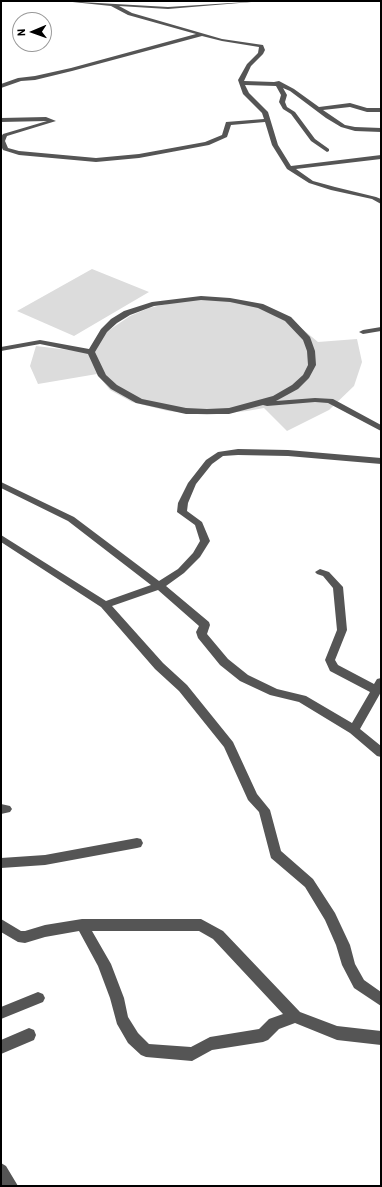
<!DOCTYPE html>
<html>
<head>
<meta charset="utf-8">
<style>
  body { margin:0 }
  #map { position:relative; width:382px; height:1187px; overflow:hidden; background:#fff; font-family:Barlow,sans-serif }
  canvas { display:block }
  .frame { position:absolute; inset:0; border:2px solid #000; pointer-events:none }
  .north { position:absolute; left:12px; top:12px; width:40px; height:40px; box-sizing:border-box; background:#fff; border:1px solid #999; border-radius:50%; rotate:268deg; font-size:11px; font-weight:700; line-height:16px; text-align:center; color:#000 }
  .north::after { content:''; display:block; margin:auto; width:14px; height:18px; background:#000; clip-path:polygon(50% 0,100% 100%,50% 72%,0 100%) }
</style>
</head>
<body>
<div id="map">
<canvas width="382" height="1187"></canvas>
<div class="frame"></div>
<div class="north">N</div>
</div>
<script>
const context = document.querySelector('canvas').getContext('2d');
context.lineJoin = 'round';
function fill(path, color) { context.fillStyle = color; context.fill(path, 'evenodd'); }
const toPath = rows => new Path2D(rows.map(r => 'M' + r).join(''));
fill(toPath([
  [92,269,149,292,74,336,17,311],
  [195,300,219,300,243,303,265,309,300,327,318,342,357,339,362,362,354,386,329,410,287,431,264,408,247,411,207,415,168,411,132,402,110,390,97,374,38,384,30,366,36,346,94,353,99,337,130,316,149,308,171,303]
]), '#dcdcdc');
fill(toPath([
  [63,1,168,7,263,1,168,9,119,6,132,13,222,39,263,45,265,50,263,54,251,66,244,81,274,82,279,81,294,89,319,107,350,103,367,108,381,108,381,112,367,112,350,107,323,110,345,125,355,127,381,128,381,132,355,131,341,127,326,118,290,91,283,88,287,95,285,102,287,107,295,112,315,139,329,149,329,151,327,152,311,141,291,114,283,109,279,102,281,95,276,86,245,85,249,93,268,112,278,145,291,166,381,155,381,159,296,169,313,181,335,187,376,197,381,199,381,204,372,199,331,190,309,183,287,169,272,145,265,122,231,125,227,137,209,145,139,158,96,162,19,155,3,150,1,146,1,137,3,134,47,121,1,122,1,118,46,117,56,121,7,136,5,141,8,148,19,151,96,158,139,154,205,142,222,135,226,122,264,119,262,113,243,94,238,80,247,64,258,53,259,47,222,41,202,36,72,71,35,80,21,81,1,88,1,84,18,78,35,76,71,68,196,34,128,15,111,6,63,1],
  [201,296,230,298,263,304,291,317,310,337,315,351,316,365,309,378,298,389,276,401,315,398,333,399,381,425,381,431,328,403,315,402,267,406,263,405,229,414,186,414,136,403,111,389,98,376,88,354,40,344,1,351,1,347,40,340,89,349,101,329,111,319,124,311,152,302,201,296],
  [201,300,230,302,258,308,285,321,303,340,307,351,308,365,303,375,292,385,273,396,229,408,207,409,186,408,142,399,117,385,106,375,95,352,107,332,117,323,130,315,154,306,201,300],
  [381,327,381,331,363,334,359,332,363,330,381,327],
  [238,449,288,450,381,458,381,464,288,456,238,455,223,456,212,464,196,484,188,503,187,511,202,522,210,541,200,557,184,573,166,586,209,622,210,625,207,634,228,659,248,675,277,689,306,696,352,723,370,692,330,671,325,660,337,630,333,588,323,576,317,574,315,572,320,569,329,572,343,587,347,630,335,660,338,665,374,684,377,679,381,678,381,692,360,729,381,746,381,757,377,756,350,733,299,702,270,695,240,681,220,665,198,638,196,632,199,626,158,590,112,606,163,663,187,685,233,742,257,794,270,810,281,851,313,879,335,913,350,945,355,964,364,980,381,992,381,1006,354,988,342,965,336,945,325,920,305,887,271,858,259,812,248,800,224,747,179,691,155,669,101,607,1,542,1,535,106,601,151,585,68,521,1,488,1,482,74,517,159,581,178,569,193,553,200,541,195,525,177,512,178,503,188,483,206,460,218,452,238,449],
  [1,804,10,806,12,809,10,812,1,814,1,804],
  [137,838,141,839,143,843,141,847,137,848,45,865,1,868,1,858,45,855,137,838],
  [1,919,21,931,25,931,45,925,82,919,201,919,223,931,300,1012,337,1026,381,1031,381,1045,337,1040,295,1023,279,1029,268,1040,263,1042,212,1050,192,1061,146,1057,141,1055,128,1043,117,1024,110,998,98,966,79,931,45,937,25,943,18,942,1,932,1,919],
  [92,931,199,931,213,939,283,1014,269,1019,259,1029,210,1037,191,1047,149,1044,138,1033,128,1017,124,998,111,964,92,931],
  [38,992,43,994,45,998,43,1002,1,1019,1,1007,38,992],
  [29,1028,34,1030,36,1035,34,1040,1,1054,1,1040,29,1028],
  [1,1163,6,1166,18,1186,1,1186,1,1163]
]), '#555');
</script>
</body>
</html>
